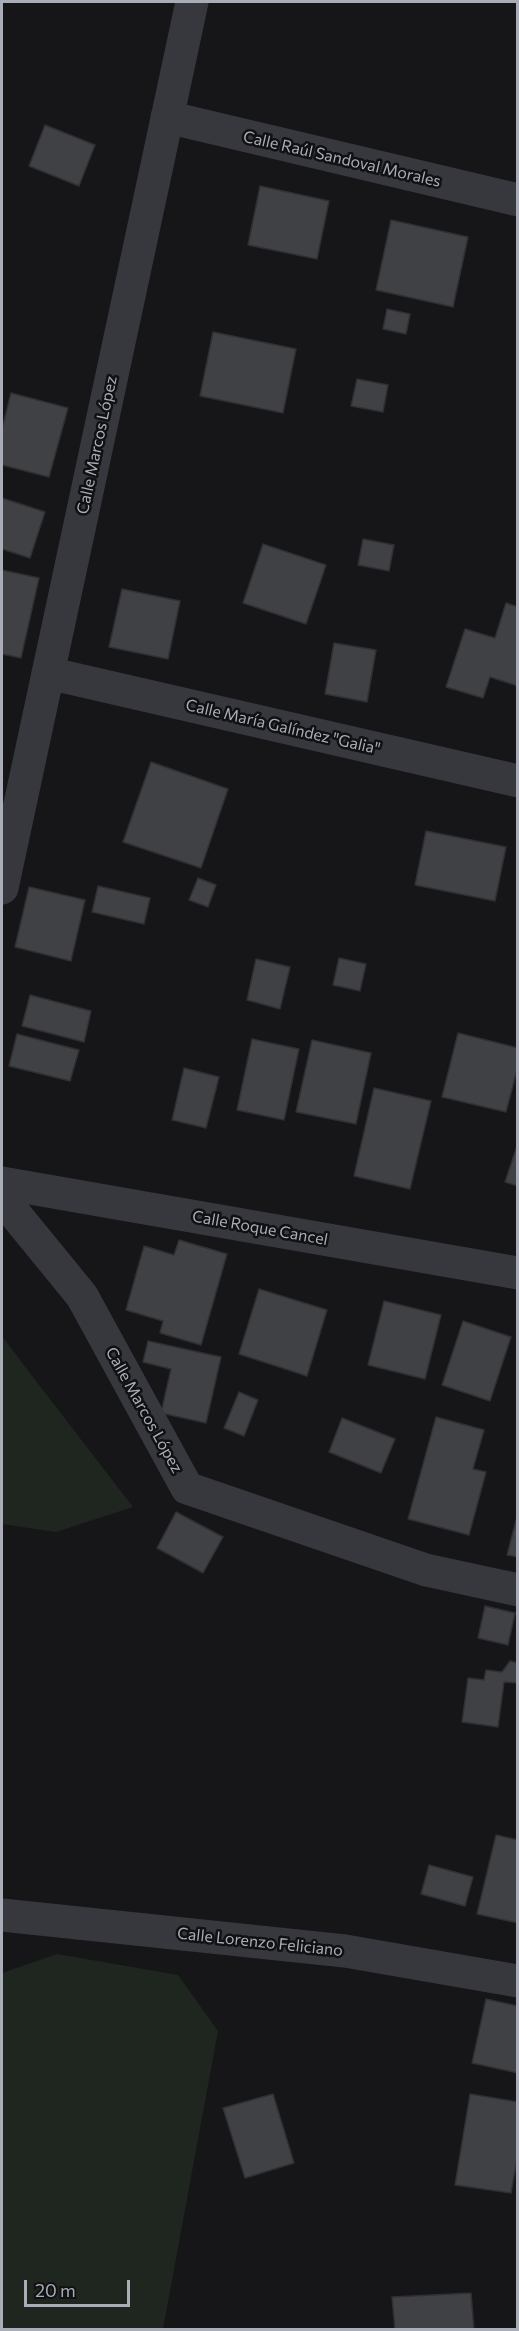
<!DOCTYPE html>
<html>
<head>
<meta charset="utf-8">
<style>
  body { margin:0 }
  #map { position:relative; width:519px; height:2331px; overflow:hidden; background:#161618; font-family:Commissioner,sans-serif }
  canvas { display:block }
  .frame { position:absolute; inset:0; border:3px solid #a8adb8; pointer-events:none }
  .scale { position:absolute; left:24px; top:2280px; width:106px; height:27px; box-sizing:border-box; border:3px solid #a8adb8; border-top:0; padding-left:8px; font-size:18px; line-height:21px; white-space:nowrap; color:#a8adb8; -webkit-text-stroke:4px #111113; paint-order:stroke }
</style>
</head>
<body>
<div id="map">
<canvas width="519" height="2331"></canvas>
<div class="frame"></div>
<div class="scale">20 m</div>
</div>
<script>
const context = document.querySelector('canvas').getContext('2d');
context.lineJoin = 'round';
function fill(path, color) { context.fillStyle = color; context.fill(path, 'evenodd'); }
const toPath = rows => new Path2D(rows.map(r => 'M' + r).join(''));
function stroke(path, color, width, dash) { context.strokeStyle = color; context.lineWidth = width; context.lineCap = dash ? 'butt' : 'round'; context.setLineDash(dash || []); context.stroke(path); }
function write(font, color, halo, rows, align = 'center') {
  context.font = font + ' Commissioner,sans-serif'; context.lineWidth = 5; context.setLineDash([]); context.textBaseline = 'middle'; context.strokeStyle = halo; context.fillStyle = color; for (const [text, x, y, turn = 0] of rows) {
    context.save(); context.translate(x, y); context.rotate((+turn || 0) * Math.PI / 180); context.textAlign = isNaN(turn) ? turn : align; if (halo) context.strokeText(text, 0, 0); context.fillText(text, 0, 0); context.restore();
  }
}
fill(toPath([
  [2,1336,26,1368,133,1507,56,1532,2,1524],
  [57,1954,178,1975,218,2031,163,2329,2,2329,2,1973]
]), '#1e261f');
const building = toPath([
  [45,125,95,145,79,186,29,166,45,125],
  [260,186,329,201,317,259,248,245,260,186],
  [391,220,468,237,453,307,376,290,391,220],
  [387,309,410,314,406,334,383,329,387,309],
  [213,332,296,349,283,413,200,396,213,332],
  [357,379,388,385,383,412,351,406,357,379],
  [11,393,68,408,49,477,2,465,2,429,11,393],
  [2,498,45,512,30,558,2,549,2,498],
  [363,539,394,545,389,571,358,565,363,539],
  [263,544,326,565,306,624,243,603,263,544],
  [2,570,39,578,21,658,2,654,2,570],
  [122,589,180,601,168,659,109,647,122,589],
  [506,603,518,607,518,686,490,677,483,698,446,687,465,629,495,638,506,603],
  [334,643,376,650,367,702,325,694,334,643],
  [151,762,228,789,201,868,123,842,151,762],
  [426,831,506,847,495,901,415,885,426,831],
  [198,878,216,885,208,907,189,900,198,878],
  [98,886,150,898,144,924,92,912,98,886],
  [29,887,85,900,71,961,15,947,29,887],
  [339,958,366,964,360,991,333,985,339,958],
  [256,959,290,967,280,1009,247,1000,256,959],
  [30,995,91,1011,84,1042,22,1026,30,995],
  [458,1033,518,1048,518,1066,506,1112,442,1097,458,1033],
  [17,1034,79,1050,70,1081,9,1066,17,1034],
  [252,1039,299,1049,284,1120,237,1110,252,1039],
  [312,1040,371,1053,356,1124,296,1112,312,1040],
  [184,1068,219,1077,206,1128,172,1120,184,1068],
  [374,1088,431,1101,410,1189,354,1176,374,1088],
  [518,1143,518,1186,505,1182,518,1143],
  [179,1240,227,1254,201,1345,160,1333,163,1321,126,1310,144,1246,174,1255,179,1240],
  [259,1289,327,1310,307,1376,239,1354,259,1289],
  [384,1301,441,1315,425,1379,368,1365,384,1301],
  [463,1321,511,1337,490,1401,442,1385,463,1321],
  [148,1341,221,1357,206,1423,161,1413,171,1369,143,1362,148,1341],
  [239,1392,258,1400,244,1436,224,1428,239,1392],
  [436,1417,484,1430,473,1469,486,1472,469,1535,408,1519,436,1417],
  [342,1418,395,1439,381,1473,329,1452,342,1418],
  [176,1512,223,1537,203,1573,157,1548,176,1512],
  [518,1513,518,1557,507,1555,518,1513],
  [485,1606,515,1613,508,1645,478,1638,485,1606],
  [510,1661,518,1663,518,1683,504,1682,498,1727,462,1722,468,1678,484,1680,486,1670,502,1672,510,1661],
  [496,1835,518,1840,518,1923,477,1914,496,1835],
  [429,1865,473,1877,465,1906,421,1894,429,1865],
  [486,1999,518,2006,518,2073,472,2063,486,1999],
  [273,2094,294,2163,245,2178,223,2108,273,2094],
  [470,2094,518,2102,518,2154,511,2193,455,2185,470,2094],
  [471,2293,474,2330,395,2330,392,2297,471,2293]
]);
fill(building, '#404145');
stroke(building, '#303034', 1.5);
stroke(toPath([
  [167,117,518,200],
  [48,673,518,781],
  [2,888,192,2],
  [2,1183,518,1273],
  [2,1198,82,1296,187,1488,426,1570,518,1590],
  [2,1915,345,1951,518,1981]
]), '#37383d', 33);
write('16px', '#a8adb8', '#111113', [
  ["Calle Raúl Sandoval Morales",342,159,13],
  ["Calle Marcos López",97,445,-78],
  ["Calle María Galíndez \"Galia\"",283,727,13],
  ["Calle Roque Cancel",260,1228,10],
  ["Calle Marcos López",144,1410,61],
  ["Calle Lorenzo Feliciano",260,1942,6]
]);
</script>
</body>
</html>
